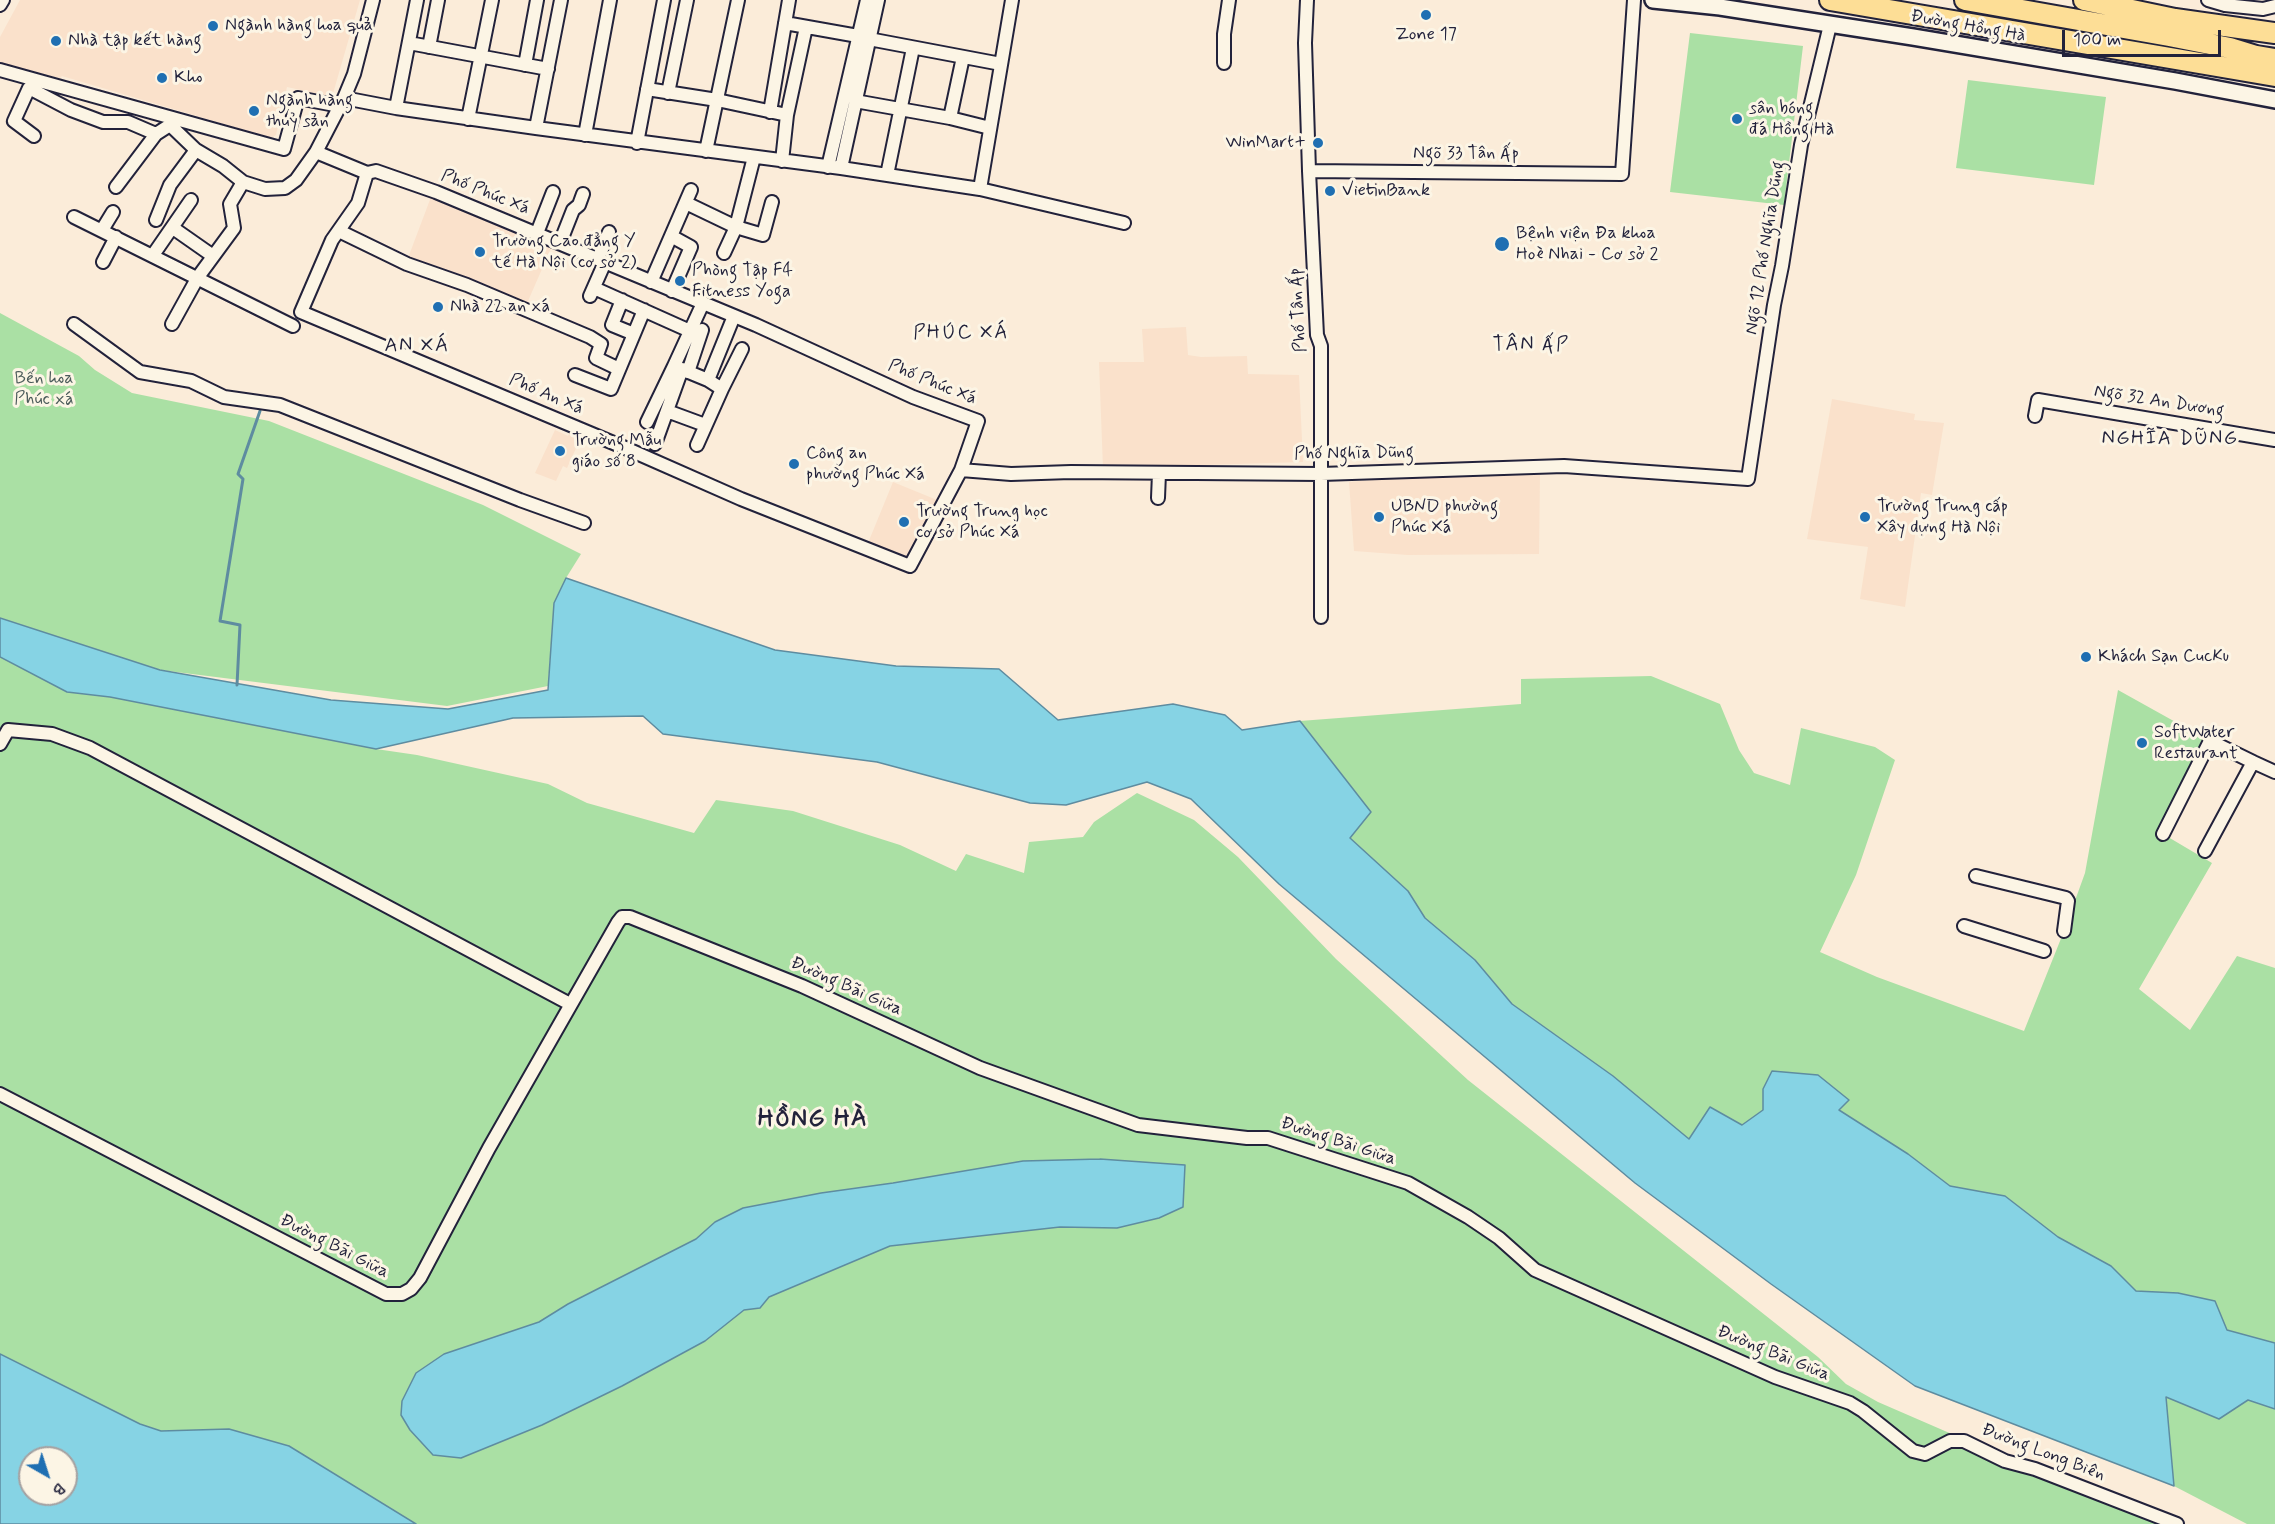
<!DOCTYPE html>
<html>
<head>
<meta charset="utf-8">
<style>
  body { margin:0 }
  #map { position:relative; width:2275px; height:1524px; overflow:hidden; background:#fbecd9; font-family:Mynerve,sans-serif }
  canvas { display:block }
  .north { position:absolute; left:18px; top:1446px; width:60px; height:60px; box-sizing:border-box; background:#fcf5e5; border:2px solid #a5a1a1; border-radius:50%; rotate:141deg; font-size:16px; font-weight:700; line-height:24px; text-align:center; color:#22223b }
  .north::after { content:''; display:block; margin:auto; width:21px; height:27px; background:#1f6fb2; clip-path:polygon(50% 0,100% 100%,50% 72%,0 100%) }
  .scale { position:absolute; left:2062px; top:30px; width:159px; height:27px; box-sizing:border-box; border:3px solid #22223b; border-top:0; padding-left:8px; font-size:18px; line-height:21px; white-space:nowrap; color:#22223b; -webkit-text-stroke:4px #fcf5e5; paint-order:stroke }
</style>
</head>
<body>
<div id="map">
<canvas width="2275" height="1524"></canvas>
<div class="north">B</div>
<div class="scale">100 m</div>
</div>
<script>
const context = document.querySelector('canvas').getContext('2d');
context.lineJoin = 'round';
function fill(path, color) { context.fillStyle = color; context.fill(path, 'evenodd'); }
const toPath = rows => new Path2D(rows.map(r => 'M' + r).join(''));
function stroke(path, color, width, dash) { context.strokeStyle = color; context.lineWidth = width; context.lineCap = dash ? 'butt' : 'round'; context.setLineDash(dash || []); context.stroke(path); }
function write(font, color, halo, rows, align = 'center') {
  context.font = font + ' Mynerve,sans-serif'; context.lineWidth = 6; context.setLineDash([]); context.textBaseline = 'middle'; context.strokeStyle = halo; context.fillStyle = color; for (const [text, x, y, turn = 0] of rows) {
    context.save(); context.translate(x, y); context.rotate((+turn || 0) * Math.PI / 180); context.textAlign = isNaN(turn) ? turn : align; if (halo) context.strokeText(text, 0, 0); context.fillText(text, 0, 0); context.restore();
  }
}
fill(toPath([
  [20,0,360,0,332,97,287,87,276,135,271,138,62,76,60,78,42,74,41,76,0,66,0,37],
  [431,197,552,246,525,308,408,258],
  [1186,327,1188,355,1201,357,1247,356,1248,374,1299,375,1303,462,1103,468,1099,362,1144,362,1142,329],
  [1832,399,1915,414,1914,420,1944,423,1932,495,1921,493,1905,607,1860,599,1868,547,1807,539],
  [572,428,583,433,567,468,563,466,556,481,535,473,555,430,568,436],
  [1540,475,1539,554,1408,555,1354,551,1349,482,1406,477],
  [893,482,942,502,911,560,868,543]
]), '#fae1cb');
fill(toPath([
  [1690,33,1803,46,1784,205,1670,192],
  [1968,80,2106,97,2094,185,1956,168],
  [0,313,79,356,95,370,132,393,269,421,483,505,581,554,566,578,554,603,548,686,447,706,160,670,0,618],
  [0,657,67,692,110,697,376,749,417,755,548,784,587,803,694,833,716,800,793,811,900,845,956,871,966,854,1024,873,1029,842,1083,837,1094,822,1137,793,1194,820,1238,857,1336,959,1468,1080,1818,1357,1846,1384,1878,1402,1961,1438,2182,1524,416,1524,289,1446,229,1429,161,1431,140,1424,0,1354],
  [1651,676,1720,704,1739,750,1754,773,1790,785,1801,728,1875,747,1895,760,1856,875,1820,952,1877,977,2024,1031,2064,931,2085,873,2118,690,2206,739,2163,834,2212,863,2139,989,2190,1030,2237,956,2275,968,2275,1343,2227,1330,2178,1293,2136,1291,2111,1266,2058,1237,2005,1196,1950,1186,1908,1154,1838,1110,1848,1100,1763,1089,1763,1110,1742,1125,1689,1140,1613,1076,1512,1004,1475,960,1425,918,1408,891,1350,838,1370,811,1300,721,1521,704,1521,679],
  [2166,1396,2219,1419,2248,1400,2275,1409,2275,1524,2247,1524,2174,1486]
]), '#aae0a4');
const water = toPath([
  [566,578,775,650,896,666,999,669,1058,720,1173,704,1225,715,1242,730,1300,721,1371,812,1350,838,1408,891,1425,918,1475,960,1512,1004,1613,1076,1689,1139,1710,1107,1742,1125,1763,1110,1763,1089,1772,1071,1818,1075,1849,1100,1839,1110,1908,1154,1950,1186,2005,1196,2058,1237,2111,1266,2136,1291,2178,1293,2215,1301,2227,1330,2275,1343,2275,1409,2248,1400,2219,1419,2166,1397,2174,1486,1915,1386,1771,1284,1635,1183,1279,884,1191,799,1147,782,1066,805,1030,803,877,762,663,734,643,716,513,718,376,749,110,697,67,692,0,657,0,618,160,670,331,700,448,709,548,690,554,603,566,578],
  [1100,1159,1185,1165,1183,1207,1159,1218,1117,1228,1060,1227,890,1246,769,1297,760,1308,744,1310,705,1341,622,1386,542,1425,461,1458,433,1455,410,1430,401,1415,402,1401,416,1373,444,1354,539,1322,568,1304,696,1239,715,1222,743,1208,821,1193,893,1183,1023,1161,1100,1159],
  [0,1354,140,1424,161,1431,229,1429,289,1446,416,1524,0,1524,0,1354],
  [30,1458,66,1458,66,1494,30,1494,30,1458]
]);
fill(water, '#86d3e4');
stroke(water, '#5e8ca0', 1.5);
stroke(toPath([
  [237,685,240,625,220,621,243,479,238,474,260,411]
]), '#5e8ca0', 3);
const minor = toPath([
  [1307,0,1305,43,1309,171,1317,335,1321,346,1321,617],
  [2208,0,2225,5,2263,9,2275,6],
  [0,5,3,0],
  [785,23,858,36],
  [869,39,1001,64],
  [409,43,548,69],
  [429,47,438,0],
  [1224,63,1224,34,1229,0],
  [525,65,537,0],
  [0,70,284,149,298,98,340,106],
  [647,89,717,100,787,115],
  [668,93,687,0],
  [344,98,396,108,536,128,841,168,980,189,1124,223],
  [855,101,950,118,990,128],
  [396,108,417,0],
  [770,112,789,0],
  [950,118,963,57],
  [468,119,492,0],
  [536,128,561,0],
  [585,135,610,0],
  [34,136,14,121,29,88,71,110,103,122,128,122,156,134,170,125,196,150,223,166,243,182,265,189,285,188,296,180,316,152],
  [637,143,664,0],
  [706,151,738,0],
  [782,161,787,115,806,27],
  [828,167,867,0],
  [841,168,878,0],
  [1309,171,1622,174,1634,0],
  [367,173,358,203,332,240,301,312,623,447,741,499,910,566,961,470,978,421,913,397,756,325,436,192,376,171,367,173,316,152,344,98,354,74,373,0],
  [887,175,913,48],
  [116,187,156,134],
  [980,189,1012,0],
  [686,203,736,227,763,235,772,202],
  [74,217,293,326],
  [156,220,170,185,196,150],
  [173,228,213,256],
  [102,230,113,212],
  [339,231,407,264,467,285,590,337,601,344,596,358,619,369],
  [537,233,553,192],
  [671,236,691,247,672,291],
  [560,243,573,210,579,205,583,194],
  [724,253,736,227,754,157],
  [153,255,191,200],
  [598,259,609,232],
  [103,262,116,237],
  [651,282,691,190],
  [594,288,690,331],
  [590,296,605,262],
  [622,300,612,325,634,334],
  [703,303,674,366,708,380,722,389,742,349],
  [74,324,140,372,191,381,224,397,280,405,520,500,584,523],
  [172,324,198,277,234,228,230,204,243,182],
  [688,372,702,330],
  [575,375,611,389,644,310],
  [708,380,734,316],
  [667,411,705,425],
  [2035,416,2038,400,2275,440],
  [647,422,674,366],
  [655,444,682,369],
  [697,445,722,389],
  [961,470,1011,474,1071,472,1321,474,1564,466,1748,479,1774,305,1782,266,1801,145,1830,25],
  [1158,498,1159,473],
  [0,744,8,730,52,734,90,748,570,1004],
  [2163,834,2210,741,2253,762],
  [2205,851,2253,762,2275,772],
  [1976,876,2066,898,2068,901,2064,931],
  [1964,926,2044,951],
  [0,1094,386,1294,402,1294,411,1289,420,1278,489,1148,618,922,622,917,630,917,802,986,980,1068,1138,1125,1247,1138,1268,1138,1408,1183,1468,1217,1499,1238,1535,1270,1775,1377,1850,1403,1863,1411,1913,1451,1925,1454,1950,1441,1964,1441,2005,1461,2035,1469,2177,1524]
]);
const tertiary = toPath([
  [1653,0,1720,7,1913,37,2175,81,2275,100]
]);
const primary = toPath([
  [1830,0,2275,76],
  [1965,0,2169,36,2230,48,2256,56,2275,59],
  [2084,0,2175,19,2275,33]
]);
stroke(minor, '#22223b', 16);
stroke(tertiary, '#22223b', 20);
stroke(primary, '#22223b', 24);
stroke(minor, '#fcf5e5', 12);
stroke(tertiary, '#fcf5e5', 15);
stroke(primary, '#fdde96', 20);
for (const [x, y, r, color] of [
  [1426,15,6,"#1f6fb2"],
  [213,26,6,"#1f6fb2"],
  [56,41,6,"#1f6fb2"],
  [162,78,6,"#1f6fb2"],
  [254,111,6,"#1f6fb2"],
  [1737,119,6,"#1f6fb2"],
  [1318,143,6,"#1f6fb2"],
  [1330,191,6,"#1f6fb2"],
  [1502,244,8,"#1f6fb2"],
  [480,252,6,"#1f6fb2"],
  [680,281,6,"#1f6fb2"],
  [438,307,6,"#1f6fb2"],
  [560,451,6,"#1f6fb2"],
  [794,464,6,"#1f6fb2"],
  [1379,517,6,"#1f6fb2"],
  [1865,517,6,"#1f6fb2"],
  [904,522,6,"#1f6fb2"],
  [2086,657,6,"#1f6fb2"],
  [2142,743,6,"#1f6fb2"]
]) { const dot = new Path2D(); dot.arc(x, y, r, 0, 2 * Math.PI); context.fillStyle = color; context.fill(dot); stroke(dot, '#fcf5e5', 2); }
write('18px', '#22223b', '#fcf5e5', [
  ["Ngành hàng hoa quả",225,26],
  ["Zone 17",1426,35,"center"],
  ["Nhà tập kết hàng",68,41],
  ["Kho",174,78],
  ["Ngành hàng",266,101],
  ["thuỷ sản",266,122],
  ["sân bóng",1749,109],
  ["đá Hồng Hà",1749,130],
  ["WinMart+",1306,143,"right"],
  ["VietinBank",1342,191],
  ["Bệnh viện Đa khoa",1516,234],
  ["Hoè Nhai - Cơ sở 2",1516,255],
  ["Trường Cao đẳng Y",492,242],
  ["tế Hà Nội (cơ sở 2)",492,263],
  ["Phòng Tập F4",692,271],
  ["Fitness Yoga",692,292],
  ["Nhà 22 an xá",450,307],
  ["Trường Mẫu",572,441],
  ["giáo số 8",572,462],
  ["Công an",806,454],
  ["phường Phúc Xá",806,475],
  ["UBND phường",1391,507],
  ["Phúc Xá",1391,528],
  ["Trường Trung cấp",1877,507],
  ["Xây dựng Hà Nội",1877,528],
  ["Trường Trung học",916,512],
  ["cơ sở Phúc Xá",916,533],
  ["Khách Sạn CucKu",2098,657],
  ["SoftWater",2154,733],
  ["Restaurant",2154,754]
], 'left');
write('18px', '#22223b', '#fcf5e5', [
  ["Đường Hồng Hà",1968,27,10],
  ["Ngõ 33 Tân Ấp",1466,154],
  ["Phố Phúc Xá",485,193,22],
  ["Ngõ 12 Phố Nghĩa Dũng",1766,248,-81],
  ["Phố Tân Ấp",1299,310,-94],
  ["Phố Phúc Xá",932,383,22],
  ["Phố An Xá",546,395,23],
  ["Ngõ 32 An Dương",2159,402,9],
  ["Phố Nghĩa Dũng",1354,454,-1],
  ["Đường Bãi Giữa",846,987,24],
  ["Đường Bãi Giữa",1338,1142,18],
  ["Đường Bãi Giữa",334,1247,27],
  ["Đường Bãi Giữa",1773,1354,22],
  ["Đường Long Biên",2043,1453,21]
]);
write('18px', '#4b5b5a', '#fcf5e5', [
  ["Bến hoa",44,379],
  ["Phúc xá",44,400]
]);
context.letterSpacing = '1.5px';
write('20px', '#22223b', '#fcf5e5', [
  ["PHÚC XÁ",961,334],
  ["TÂN ẤP",1531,346],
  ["AN XÁ",417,347],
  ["NGHĨA DŨNG",2170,440]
]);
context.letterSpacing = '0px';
context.letterSpacing = '1.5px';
write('bold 24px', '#22223b', '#fcf5e5', [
  ["HỒNG HÀ",813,1120]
]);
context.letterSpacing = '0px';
</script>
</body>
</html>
